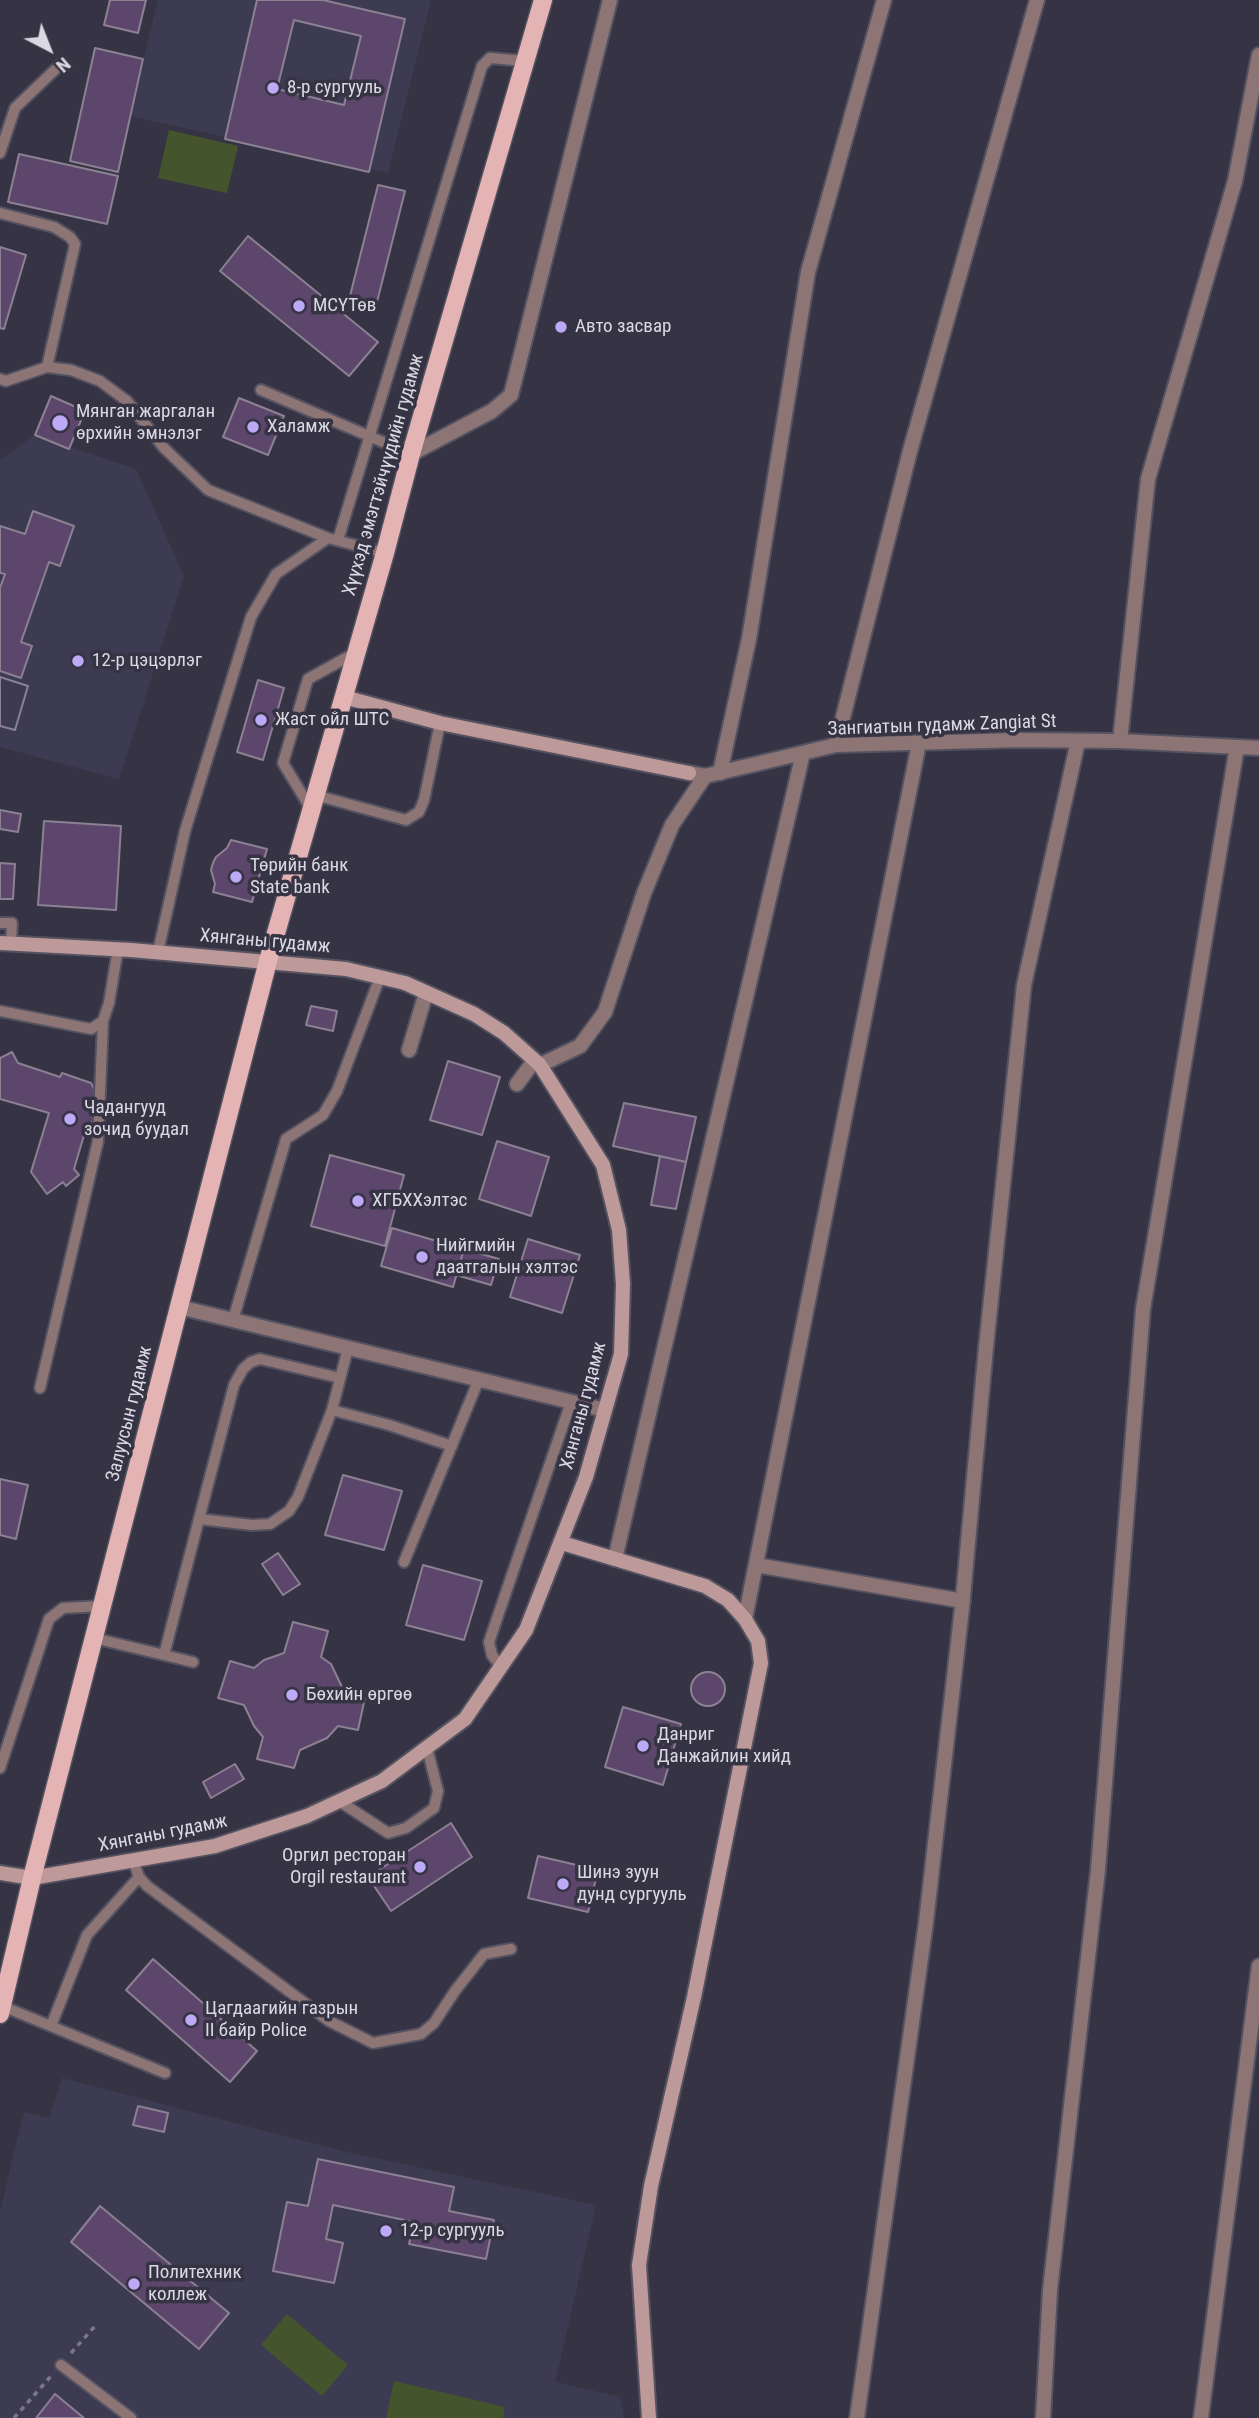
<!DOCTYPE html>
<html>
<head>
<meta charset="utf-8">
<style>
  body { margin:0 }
  #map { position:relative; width:1259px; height:2418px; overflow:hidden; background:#363444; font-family:"Roboto Condensed",sans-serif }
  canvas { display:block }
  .north { position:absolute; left:14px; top:14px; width:70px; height:70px; -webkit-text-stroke:5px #363444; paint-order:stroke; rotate:138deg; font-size:19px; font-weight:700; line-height:28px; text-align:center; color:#dad9e3 }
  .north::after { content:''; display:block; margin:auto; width:24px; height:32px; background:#dad9e3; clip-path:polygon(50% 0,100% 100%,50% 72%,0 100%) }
</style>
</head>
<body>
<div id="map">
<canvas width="1259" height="2418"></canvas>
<div class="north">N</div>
</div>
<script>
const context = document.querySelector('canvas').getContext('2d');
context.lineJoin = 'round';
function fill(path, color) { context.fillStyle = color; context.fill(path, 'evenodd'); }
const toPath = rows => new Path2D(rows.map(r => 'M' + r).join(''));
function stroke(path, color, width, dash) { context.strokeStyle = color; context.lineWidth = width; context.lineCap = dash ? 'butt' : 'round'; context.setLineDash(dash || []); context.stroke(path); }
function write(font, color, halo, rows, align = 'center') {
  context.font = font + ' "Roboto Condensed",sans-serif'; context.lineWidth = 7; context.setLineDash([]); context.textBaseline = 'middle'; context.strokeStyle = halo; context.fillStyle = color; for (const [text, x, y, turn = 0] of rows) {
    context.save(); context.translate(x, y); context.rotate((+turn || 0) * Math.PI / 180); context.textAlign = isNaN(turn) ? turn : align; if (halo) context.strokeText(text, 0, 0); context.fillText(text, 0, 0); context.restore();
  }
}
fill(toPath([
  [158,0,431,0,388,173,130,116],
  [35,435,136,469,184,576,119,779,0,747,0,460],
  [62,2078,346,2152,596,2205,555,2382,620,2397,624,2418,0,2418,0,2211,24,2112,49,2118]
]), '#3d3b51');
fill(toPath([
  [169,130,238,146,227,193,158,178],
  [287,2314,348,2365,322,2396,261,2345],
  [394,2381,505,2407,503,2418,386,2418]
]), '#44552e');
const building = toPath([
  [110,0,146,0,138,33,104,25,110,0],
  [257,0,323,0,405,19,369,172,225,139,257,0],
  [294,20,361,36,344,105,277,89,294,20],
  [95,48,143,59,118,172,70,161,95,48],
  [19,154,118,176,107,224,8,202,19,154],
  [378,185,405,191,377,302,350,296,378,185],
  [248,236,378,342,349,376,220,271,248,236],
  [0,247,26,255,4,329,0,328,0,247],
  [51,396,85,411,69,449,35,435,51,396],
  [239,398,284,416,268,455,223,437,239,398],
  [33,511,74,526,60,566,49,562,21,642,32,646,21,678,0,671,0,588,5,574,0,573,0,526,25,534,33,511],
  [0,677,28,686,15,730,0,726,0,677],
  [0,677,28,686,15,730,0,726,0,677],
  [258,680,284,688,263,760,237,752,258,680],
  [0,810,21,814,18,832,0,829,0,810],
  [44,821,121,826,116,910,38,905,44,821],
  [231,840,267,849,252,902,213,892,215,884,211,870,213,863,216,857,227,848,231,840],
  [0,863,15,864,13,899,0,899,0,863],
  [311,1006,337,1011,333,1031,306,1025,311,1006],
  [12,1052,18,1063,60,1077,62,1073,91,1083,99,1098,91,1126,87,1125,74,1169,79,1175,66,1186,63,1182,47,1194,31,1172,49,1113,0,1099,0,1058,12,1052],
  [448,1061,500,1077,482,1135,430,1120,448,1061],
  [624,1103,696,1117,686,1162,613,1146,624,1103],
  [497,1141,549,1157,531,1216,479,1199,497,1141],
  [330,1155,404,1175,385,1246,311,1226,330,1155],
  [660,1156,686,1162,676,1209,651,1205,660,1156],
  [392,1228,464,1249,453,1287,381,1266,392,1228],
  [528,1239,580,1255,562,1313,510,1297,528,1239],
  [464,1249,499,1259,491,1285,456,1275,464,1249],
  [343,1475,402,1491,384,1550,325,1535,343,1475],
  [0,1479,28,1485,16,1539,0,1535,0,1479],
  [278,1553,300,1584,283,1595,262,1564,278,1553],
  [423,1565,482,1581,464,1640,406,1625,423,1565],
  [293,1622,328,1631,321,1657,331,1664,342,1687,366,1693,358,1730,338,1726,327,1738,300,1750,294,1768,257,1759,263,1737,254,1726,244,1705,218,1698,230,1661,254,1668,264,1660,284,1653,293,1622],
  '691 1689a17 17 0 1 1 34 0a17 17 0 1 1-34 0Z',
  [623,1707,681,1724,663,1785,605,1767,623,1707],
  [235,1764,244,1779,211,1798,203,1782,235,1764],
  [451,1823,472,1857,391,1911,368,1877,451,1823],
  [538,1856,598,1870,588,1912,528,1898,538,1856],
  [153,1959,257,2051,230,2082,126,1990,153,1959],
  [138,2106,168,2113,164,2132,133,2125,138,2106],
  [318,2159,454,2187,449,2211,494,2220,486,2259,409,2244,414,2222,333,2205,326,2239,343,2243,334,2283,273,2271,287,2202,308,2206,318,2159],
  [100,2206,229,2313,199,2349,71,2242,100,2206],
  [55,2394,84,2418,36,2418,55,2394]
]);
fill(building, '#5c466b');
stroke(building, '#8c8193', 2);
const lane = toPath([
  [0,153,15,108,61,64],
  [0,213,54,227,70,237,75,244,47,367],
  [0,379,6,381,47,367,71,370,100,381,127,401,164,448,208,490,328,538,385,553],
  [261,390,411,454],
  [338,540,482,66,490,58,525,61],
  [315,795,406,820,419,812,424,800,440,723],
  [311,809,283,763,308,679,355,653],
  [0,923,12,923,11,944],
  [158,952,185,831,251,617,276,574,328,538],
  [0,1011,91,1029,103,1021,109,1003,118,949],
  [233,1320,286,1139,323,1115,337,1091,380,977],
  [348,1348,332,1410,389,1425,452,1446],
  [40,1388,98,1141,103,1021],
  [199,1519,234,1385,243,1369,251,1362,260,1359,340,1378],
  [404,1562,479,1379],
  [94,1638,193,1662],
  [164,1655,199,1519,252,1525,270,1524,289,1511,298,1497,332,1410],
  [501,1667,492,1655,489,1642,571,1402],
  [0,1768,49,1619,63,1608,102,1606],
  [339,1801,388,1833,406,1828,434,1808,438,1791,427,1748],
  [133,1860,139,1877,147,1886,329,2021,373,2043,421,2034,434,2023,455,1991,484,1954,511,1949],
  [2,2006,165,2073],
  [51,2026,87,1935,139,1877],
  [61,2365,131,2418]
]);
const street = toPath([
  [411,454,492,411,511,395,610,0],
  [1120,741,1148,479,1235,181,1259,55],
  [836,745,910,451,1037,0],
  [689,773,705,776,836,745,1019,740,1120,741,1259,748],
  [720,773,749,639,808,272,884,0],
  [409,1050,426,993],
  [540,1065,580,1046,605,1012,644,893,672,825,705,776],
  [517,1084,534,1061],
  [179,1307,605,1410],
  [615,1559,803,753],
  [756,1565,963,1601],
  [745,1619,919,743],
  [857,2418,926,1922,962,1608,986,1347,1024,985,1078,741],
  [1043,2418,1050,2290,1098,1870,1143,1309,1237,747],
  [1201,2418,1259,1966]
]);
const secondary = toPath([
  [344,697,440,723,689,773],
  [0,943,131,950,346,969,405,983,474,1014,504,1033,540,1065,603,1165,619,1230,623,1284,621,1354,586,1477,526,1630,465,1719,382,1781,307,1816,215,1846,32,1878,0,1873],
  [562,1543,705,1586,728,1600,745,1619,758,1641,761,1663,694,1997,651,2186,639,2265,649,2418]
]);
const primary = toPath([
  [0,2014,32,1878,268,961,385,553,411,454,543,0]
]);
stroke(lane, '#545261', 14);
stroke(street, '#545261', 18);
stroke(secondary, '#545261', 18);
stroke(primary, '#545261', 21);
stroke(toPath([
  [71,2353,95,2326],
  [14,2418,52,2375]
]), '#7a7886', 3.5, [5, 5]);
stroke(lane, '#8d7576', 10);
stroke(street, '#8d7576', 14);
stroke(secondary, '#be9999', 14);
stroke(primary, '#e4b3b4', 18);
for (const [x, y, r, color] of [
  [273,88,7,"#bda9f5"],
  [299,306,7,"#bda9f5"],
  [561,327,7,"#bda9f5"],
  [60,423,9,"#bda9f5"],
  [253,427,7,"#bda9f5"],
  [78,661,7,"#bda9f5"],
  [261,720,7,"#bda9f5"],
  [236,877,7,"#bda9f5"],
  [70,1119,7,"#bda9f5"],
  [358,1201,7,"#bda9f5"],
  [422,1257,7,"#bda9f5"],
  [292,1695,7,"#bda9f5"],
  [643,1746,7,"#bda9f5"],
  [420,1867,7,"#bda9f5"],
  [563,1884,7,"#bda9f5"],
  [191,2020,7,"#bda9f5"],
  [386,2231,7,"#bda9f5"],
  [134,2284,7,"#bda9f5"]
]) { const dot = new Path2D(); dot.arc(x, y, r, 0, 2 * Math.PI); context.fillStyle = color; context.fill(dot); stroke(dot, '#363444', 2.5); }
write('19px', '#dad9e3', '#363444', [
  ["8-р сургууль",287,88],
  ["МСҮТөв",313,306],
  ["Авто засвар",575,327],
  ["Мянган жаргалан",76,412],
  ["өрхийн эмнэлэг",76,434],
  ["Халамж",267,427],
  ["12-р цэцэрлэг",92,661],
  ["Жаст ойл ШТС",275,720],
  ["Төрийн банк",250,866],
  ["State bank",250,888],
  ["Чадангууд",84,1108],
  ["зочид буудал",84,1130],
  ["ХГБХХэлтэс",372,1201],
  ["Нийгмийн",436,1246],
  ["даатгалын хэлтэс",436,1268],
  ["Бөхийн өргөө",306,1695],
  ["Данриг",657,1735],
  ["Данжайлин хийд",657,1757],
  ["Оргил ресторан",406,1856,"right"],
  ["Orgil restaurant",406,1878,"right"],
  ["Шинэ зуун",577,1873],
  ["дунд сургууль",577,1895],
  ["Цагдаагийн газрын",205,2009],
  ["II байр Police",205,2031],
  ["12-р сургууль",400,2231],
  ["Политехник",148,2273],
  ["коллеж",148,2295]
], 'left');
write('19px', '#dad9e3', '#363444', [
  ["Хүүхэд эмэгтэйчүүдийн гудамж",384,475,-74],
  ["Зангиатын гудамж Zangiat St",942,726,-2],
  ["Хянганы гудамж",265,942,5],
  ["Хянганы гудамж",584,1406,-75],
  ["Залуусын гудамж",130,1414,-76],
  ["Хянганы гудамж",163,1834,-11]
]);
</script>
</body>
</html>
